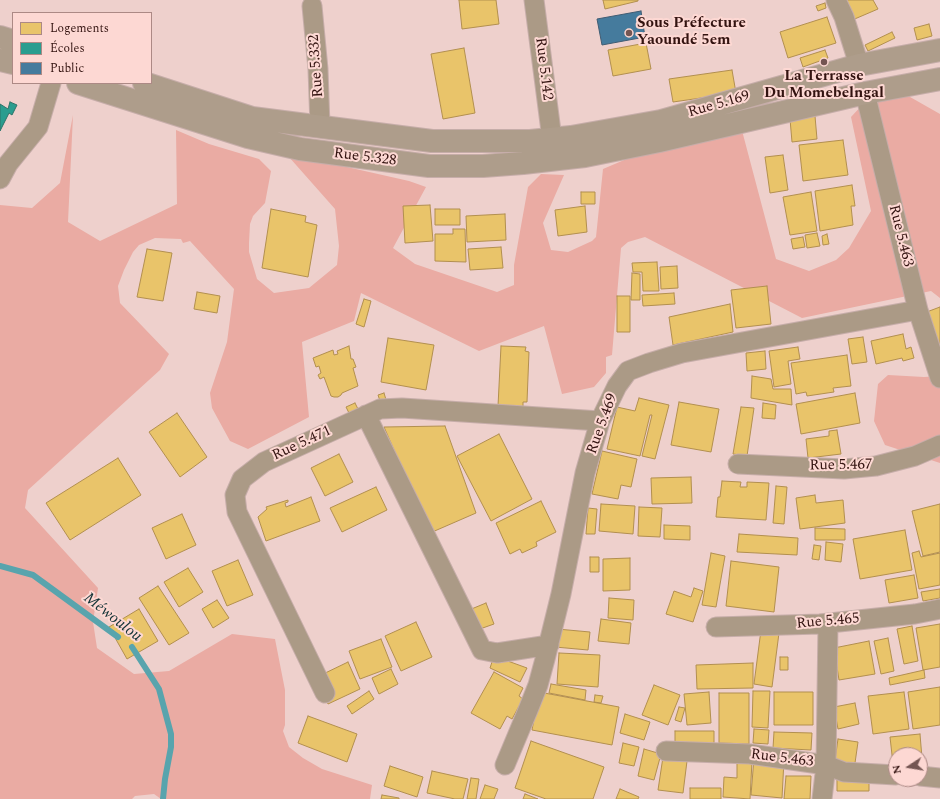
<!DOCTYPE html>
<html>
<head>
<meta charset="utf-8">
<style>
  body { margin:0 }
  #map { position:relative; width:940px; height:799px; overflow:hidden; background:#eed0cc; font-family:Spectral,serif }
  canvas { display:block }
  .legend { position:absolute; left:12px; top:12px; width:140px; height:72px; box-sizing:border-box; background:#fdd8d3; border:1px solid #ac8985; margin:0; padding:5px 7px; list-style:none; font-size:12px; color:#331310 }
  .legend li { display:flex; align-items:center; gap:8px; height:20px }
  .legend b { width:20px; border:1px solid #ac8985 }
  .north { position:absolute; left:888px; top:747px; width:40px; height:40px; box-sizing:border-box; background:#fdd8d3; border:1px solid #ac8985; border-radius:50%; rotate:258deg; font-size:11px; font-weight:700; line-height:16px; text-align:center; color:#331310 }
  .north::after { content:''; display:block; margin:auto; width:14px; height:18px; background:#745552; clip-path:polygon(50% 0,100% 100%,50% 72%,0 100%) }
</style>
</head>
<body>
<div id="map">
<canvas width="940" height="799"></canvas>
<ul class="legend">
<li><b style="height:11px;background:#e9c46a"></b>Logements</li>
<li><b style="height:11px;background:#2a9d8f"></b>Écoles</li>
<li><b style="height:11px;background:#457b9d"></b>Public</li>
</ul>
<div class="north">N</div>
</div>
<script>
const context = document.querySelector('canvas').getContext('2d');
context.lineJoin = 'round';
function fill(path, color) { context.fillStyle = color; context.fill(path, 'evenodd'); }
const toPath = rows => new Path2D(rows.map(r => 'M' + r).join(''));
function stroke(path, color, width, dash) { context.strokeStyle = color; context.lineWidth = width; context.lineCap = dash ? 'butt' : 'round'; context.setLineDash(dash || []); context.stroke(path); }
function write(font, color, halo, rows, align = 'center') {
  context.font = font + ' Spectral,serif'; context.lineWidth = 4; context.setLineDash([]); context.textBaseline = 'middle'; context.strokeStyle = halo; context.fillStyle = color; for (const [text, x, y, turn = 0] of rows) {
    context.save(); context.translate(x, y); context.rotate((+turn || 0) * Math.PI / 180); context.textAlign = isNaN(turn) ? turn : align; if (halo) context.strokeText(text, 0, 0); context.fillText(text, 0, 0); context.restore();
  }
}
fill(toPath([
  [896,89,940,114,940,298,931,291,802,318,645,237,628,242,621,248,612,355,606,357,606,373,594,387,562,394,544,326,479,351,361,293,354,321,302,342,309,417,248,449,230,441,212,408,210,393,227,342,234,289,190,241,183,243,181,239,155,238,139,245,133,252,124,270,118,286,120,303,169,354,160,370,28,490,25,508,98,588,93,622,97,648,134,674,169,671,232,634,275,639,285,690,285,725,283,731,289,747,303,758,322,769,372,785,370,799,161,799,154,794,135,796,132,799,0,799,0,205,32,208,60,183,73,115,68,222,100,241,177,204,176,130,209,144,259,159,271,171,265,203,253,216,250,224,249,243,249,252,257,279,274,293,309,288,337,265,339,246,335,209,289,157,307,158,409,181,426,187,393,248,415,264,497,292,514,285,514,265,528,187,541,174,564,175,543,223,551,250,568,252,592,241,596,237,603,169,723,118,740,123,776,259,809,271,836,260,849,248,871,211,851,117,864,103],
  [888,375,924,377,940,376,940,463,885,445,874,421,878,384]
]), '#eaaba3');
const homes = toPath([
  [459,0,496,0,499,24,462,29,459,0],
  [603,0,638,0,638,1,605,9,603,0],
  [841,0,873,0,878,9,850,21,841,0],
  [825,3,826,8,818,11,816,6,825,3],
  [827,17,836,43,788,58,780,32,827,17],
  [929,24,932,36,917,40,914,28,929,24],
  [892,32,895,38,868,51,865,45,892,32],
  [646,43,651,69,613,76,608,50,646,43],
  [464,48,475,113,443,119,431,54,464,48],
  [825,50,828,58,803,67,800,58,825,50],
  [732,70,736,93,673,102,669,79,732,70],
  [815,116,817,139,792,142,790,119,815,116],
  [843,140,848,175,803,181,799,145,843,140],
  [783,155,788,190,770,193,765,157,783,155],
  [852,185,855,206,851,206,853,225,820,231,815,191,852,185],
  [581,192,595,192,595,204,581,204,581,192],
  [811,192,817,231,790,235,783,197,811,192],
  [430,205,433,241,405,243,403,206,430,205],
  [585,206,587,232,558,236,555,210,585,206],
  [271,209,306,216,305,222,317,225,308,277,262,268,271,209],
  [435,209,460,209,460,225,435,225,435,209],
  [505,214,506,240,467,242,466,216,505,214],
  [453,229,465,229,466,262,435,261,435,234,453,234,453,229],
  [817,233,820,246,807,248,805,235,817,233],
  [827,234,829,244,823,245,822,236,827,234],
  [803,237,805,247,793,249,791,239,803,237],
  [501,247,503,268,470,270,468,249,501,247],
  [147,249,172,253,163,301,137,297,147,249],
  [657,262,659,291,643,291,642,272,633,272,632,263,657,262],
  [677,266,678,288,661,289,660,267,677,266],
  [632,273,640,274,640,300,631,300,632,273],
  [767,286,771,324,736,328,731,290,767,286],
  [197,292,220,296,217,313,194,309,197,292],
  [674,293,675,304,643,306,642,295,674,293],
  [617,296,630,296,630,332,617,332,617,296],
  [364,299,371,301,364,327,356,324,364,299],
  [730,304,733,332,673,345,669,317,730,304],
  [940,307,940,353,924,313,940,307],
  [903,334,906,349,911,347,914,358,903,361,902,358,876,364,871,341,903,334],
  [863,337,867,362,852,364,848,339,863,337],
  [388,338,434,345,426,390,381,382,388,338],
  [349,346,351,359,353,359,356,367,353,368,358,386,342,393,341,395,338,397,334,397,331,396,324,377,320,379,318,375,321,373,319,366,316,367,313,358,333,350,334,355,338,354,337,351,349,346],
  [501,346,526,347,525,351,529,352,527,402,523,402,523,407,498,406,501,346],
  [798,347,800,359,788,361,791,384,774,387,769,351,798,347],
  [765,351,766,369,747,371,746,353,765,351],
  [847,355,851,386,833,388,834,392,807,396,806,392,796,394,791,363,847,355],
  [752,376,771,379,773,389,791,389,792,405,751,398,752,376],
  [384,393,387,403,380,401,378,395,384,393],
  [855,393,860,423,801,434,796,404,855,393],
  [639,398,669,405,655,459,642,456,652,415,650,415,640,456,607,449,617,407,635,411,639,398],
  [679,402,719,409,711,452,671,445,679,402],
  [355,403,361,415,352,419,346,407,355,403],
  [763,403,776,405,775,419,762,418,763,403],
  [741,407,754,408,747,456,733,454,741,407],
  [177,413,207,457,180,477,149,432,177,413],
  [445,426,476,513,430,533,384,427,445,426],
  [837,430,841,454,808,458,806,439,829,436,829,431,837,430],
  [499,434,532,499,491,521,457,456,499,434],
  [602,451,637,459,631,487,621,485,618,499,592,494,602,451],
  [339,454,353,482,325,496,311,468,339,454],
  [118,458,141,495,70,540,46,503,118,458],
  [691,477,692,503,652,504,651,478,691,477],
  [722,481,741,482,740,487,747,487,747,482,769,483,766,520,716,517,718,497,720,497,722,481],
  [776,486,787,487,784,524,773,523,776,486],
  [376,487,387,510,342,532,330,508,376,487],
  [815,495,816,503,843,500,845,523,800,529,796,498,815,495],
  [311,497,320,521,266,541,258,517,267,509,266,507,288,500,288,502,285,503,286,507,311,497],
  [541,501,556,532,536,542,537,546,522,553,520,549,510,554,496,523,541,501],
  [601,504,635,506,633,534,599,531,601,504],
  [940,504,940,552,923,556,912,511,940,504],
  [639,507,662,508,660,537,638,536,639,507],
  [588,508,597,509,595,534,586,534,588,508],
  [182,514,196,545,166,559,152,528,182,514],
  [664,525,690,526,690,540,664,539,664,525],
  [815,528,845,529,845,540,815,540,815,528],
  [905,530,912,570,860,579,853,539,905,530],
  [739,534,798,538,797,555,737,552,739,534],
  [826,542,843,544,841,562,825,560,826,542],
  [814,545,821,546,819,560,812,559,814,545],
  [919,551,921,557,940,553,940,585,919,589,912,553,919,551],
  [711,553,725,556,716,607,702,605,711,553],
  [590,557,599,557,599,572,590,572,590,557],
  [630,558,630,590,603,591,603,559,630,558],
  [238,560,253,595,227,606,212,571,238,560],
  [731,561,779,567,774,612,726,606,731,561],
  [188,568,203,592,179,607,164,582,188,568],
  [914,575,918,598,889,603,885,580,914,575],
  [158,586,189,633,169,645,139,598,158,586],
  [694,588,703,591,693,622,666,614,674,591,691,597,694,588],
  [940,589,940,598,923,601,921,592,940,589],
  [609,598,634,600,633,620,608,618,609,598],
  [217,600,229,618,213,628,202,609,217,600],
  [486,603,494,624,477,630,469,610,486,603],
  [139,609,158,641,127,659,109,627,139,609],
  [601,619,631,623,629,644,598,641,601,619],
  [416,622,432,657,401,671,385,636,416,622],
  [940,624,940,667,923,670,916,628,940,624],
  [912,626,918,661,904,664,897,629,912,626],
  [557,629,590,632,588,650,555,647,557,629],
  [761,630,779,633,772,687,754,684,761,630],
  [888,638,894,671,881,674,874,641,888,638],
  [381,639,392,667,360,679,349,651,381,639],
  [869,641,875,674,839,680,834,648,869,641],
  [559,653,600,655,598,687,557,684,559,653],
  [494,656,527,668,520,682,490,668,494,656],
  [780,657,788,657,788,670,780,670,780,657],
  [348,662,360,689,328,704,322,691,317,677,348,662],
  [753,663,753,688,697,689,696,665,753,663],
  [391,669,398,684,379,694,372,678,391,669],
  [924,670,925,678,890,685,889,678,924,670],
  [494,672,523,688,519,696,523,699,512,719,507,716,500,729,471,713,494,672],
  [551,684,586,690,585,700,549,693,551,684],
  [654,685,680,695,668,725,642,715,654,685],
  [940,687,940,725,913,729,908,692,940,687],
  [369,691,374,699,352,714,347,706,369,691],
  [753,691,770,691,768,728,752,727,753,691],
  [539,692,619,707,612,745,532,730,539,692],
  [709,692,711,723,687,725,684,694,709,692],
  [774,692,813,692,813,725,774,725,774,692],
  [904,692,909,729,873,734,868,696,904,692],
  [719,693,749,693,749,744,719,743,719,693],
  [595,695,603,696,601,703,594,702,595,695],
  [855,703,859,724,838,729,834,707,855,703],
  [679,707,685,708,681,722,675,720,679,707],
  [625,714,650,722,644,740,620,733,625,714],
  [308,716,357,734,347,762,298,743,308,716],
  [754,729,769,730,768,744,753,743,754,729],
  [675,731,714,731,714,744,675,745,675,731],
  [774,732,812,733,811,750,773,748,774,732],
  [920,734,923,770,920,771,920,755,896,755,896,773,894,773,890,737,920,734],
  [838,739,858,742,854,770,834,767,838,739],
  [531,741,604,767,593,799,546,799,515,788,531,741],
  [623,743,639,747,634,766,619,763,623,743],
  [644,749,661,754,654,780,638,776,644,749],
  [663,757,687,761,683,793,658,790,663,757],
  [754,758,784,760,782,798,751,795,754,758],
  [737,760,752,761,750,799,723,797,724,777,737,778,737,760],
  [390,766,423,777,417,797,384,786,390,766],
  [432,771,468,779,463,799,455,799,427,793,432,771],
  [786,776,811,776,810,799,784,799,786,776],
  [471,778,479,779,476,799,467,799,471,778],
  [837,778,869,778,869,791,837,791,837,778],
  [485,785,498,789,494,799,480,799,485,785],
  [690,788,721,788,721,799,690,799,690,788],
  [620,789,639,797,638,799,616,799,620,789],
  [525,794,538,799,523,799,525,794],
  [382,795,399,798,399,799,381,799,382,795]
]);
fill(homes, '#e9c46a');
stroke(homes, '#b28f4f', 1);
const schools = toPath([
  [10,102,17,105,12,115,9,113,0,131,0,104,8,109,10,102]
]);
fill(schools, '#2a9d8f');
stroke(schools, '#2d7469', 1);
const public = toPath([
  [641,11,645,37,602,45,597,19,641,11]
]);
fill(public, '#457b9d');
stroke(public, '#405c73', 1);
stroke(toPath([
  [0,566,33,575,118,637],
  [132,647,159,689,171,734,171,747,165,779,163,799]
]), '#58a4ad', 6);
const minor = toPath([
  [534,0,552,139],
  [836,0,844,17,859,65],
  [312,6,318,69,320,126],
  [865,93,918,310,940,378],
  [0,179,8,164,38,127,51,83],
  [366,415,482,650,497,653,549,645],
  [738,464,844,469,876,466,915,456,940,445],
  [716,627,820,624,915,614,940,609],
  [325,693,237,512,235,495,242,479,264,462,380,409,402,408,600,421],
  [666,751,750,754,826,765,844,772,896,775],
  [505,765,528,710,538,685,545,659,561,594,585,473,600,421,617,386,628,371,649,363,682,353,918,310],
  [920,776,940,778],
  [822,799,826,765,828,623]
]);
const secondary = toPath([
  [0,37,13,41],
  [0,60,13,63],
  [78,83,248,137,300,149,429,166,483,166,523,163,585,156,659,141,865,93,940,79],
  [144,83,252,118,432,141,530,141,571,137,661,121,859,65,940,50]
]);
stroke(minor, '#c6ada9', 21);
stroke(secondary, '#c6ada9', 24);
stroke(minor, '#ab9a86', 19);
stroke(secondary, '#ae9d8b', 22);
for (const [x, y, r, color] of [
  [629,33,4,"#745552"],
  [824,62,4,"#745552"]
]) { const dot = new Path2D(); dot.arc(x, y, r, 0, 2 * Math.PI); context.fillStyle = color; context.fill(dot); stroke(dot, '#fdd8d3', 1.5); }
write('bold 15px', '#331310', '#fdd8d3', [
  ["Sous Préfecture",637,24],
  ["Yaoundé 5em",637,41],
  ["La Terrasse",824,77,"center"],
  ["Du Momebelngal",824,94,"center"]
], 'left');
write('15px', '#331310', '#fdd8d3', [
  ["Rue 5.332",317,66,-94],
  ["Rue 5.142",543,69,83],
  ["Rue 5.169",719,105,-16],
  ["Rue 5.328",365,158,7],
  ["Rue 5.463",900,236,76],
  ["Rue 5.469",603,424,-70],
  ["Rue 5.471",302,444,-25],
  ["Rue 5.467",841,466,-1],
  ["Rue 5.465",828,622,-5],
  ["Rue 5.463",782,759,7]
]);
write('italic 16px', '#113236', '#fdd8d3', [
  ["Méwoulou",112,618,38]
]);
</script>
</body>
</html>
